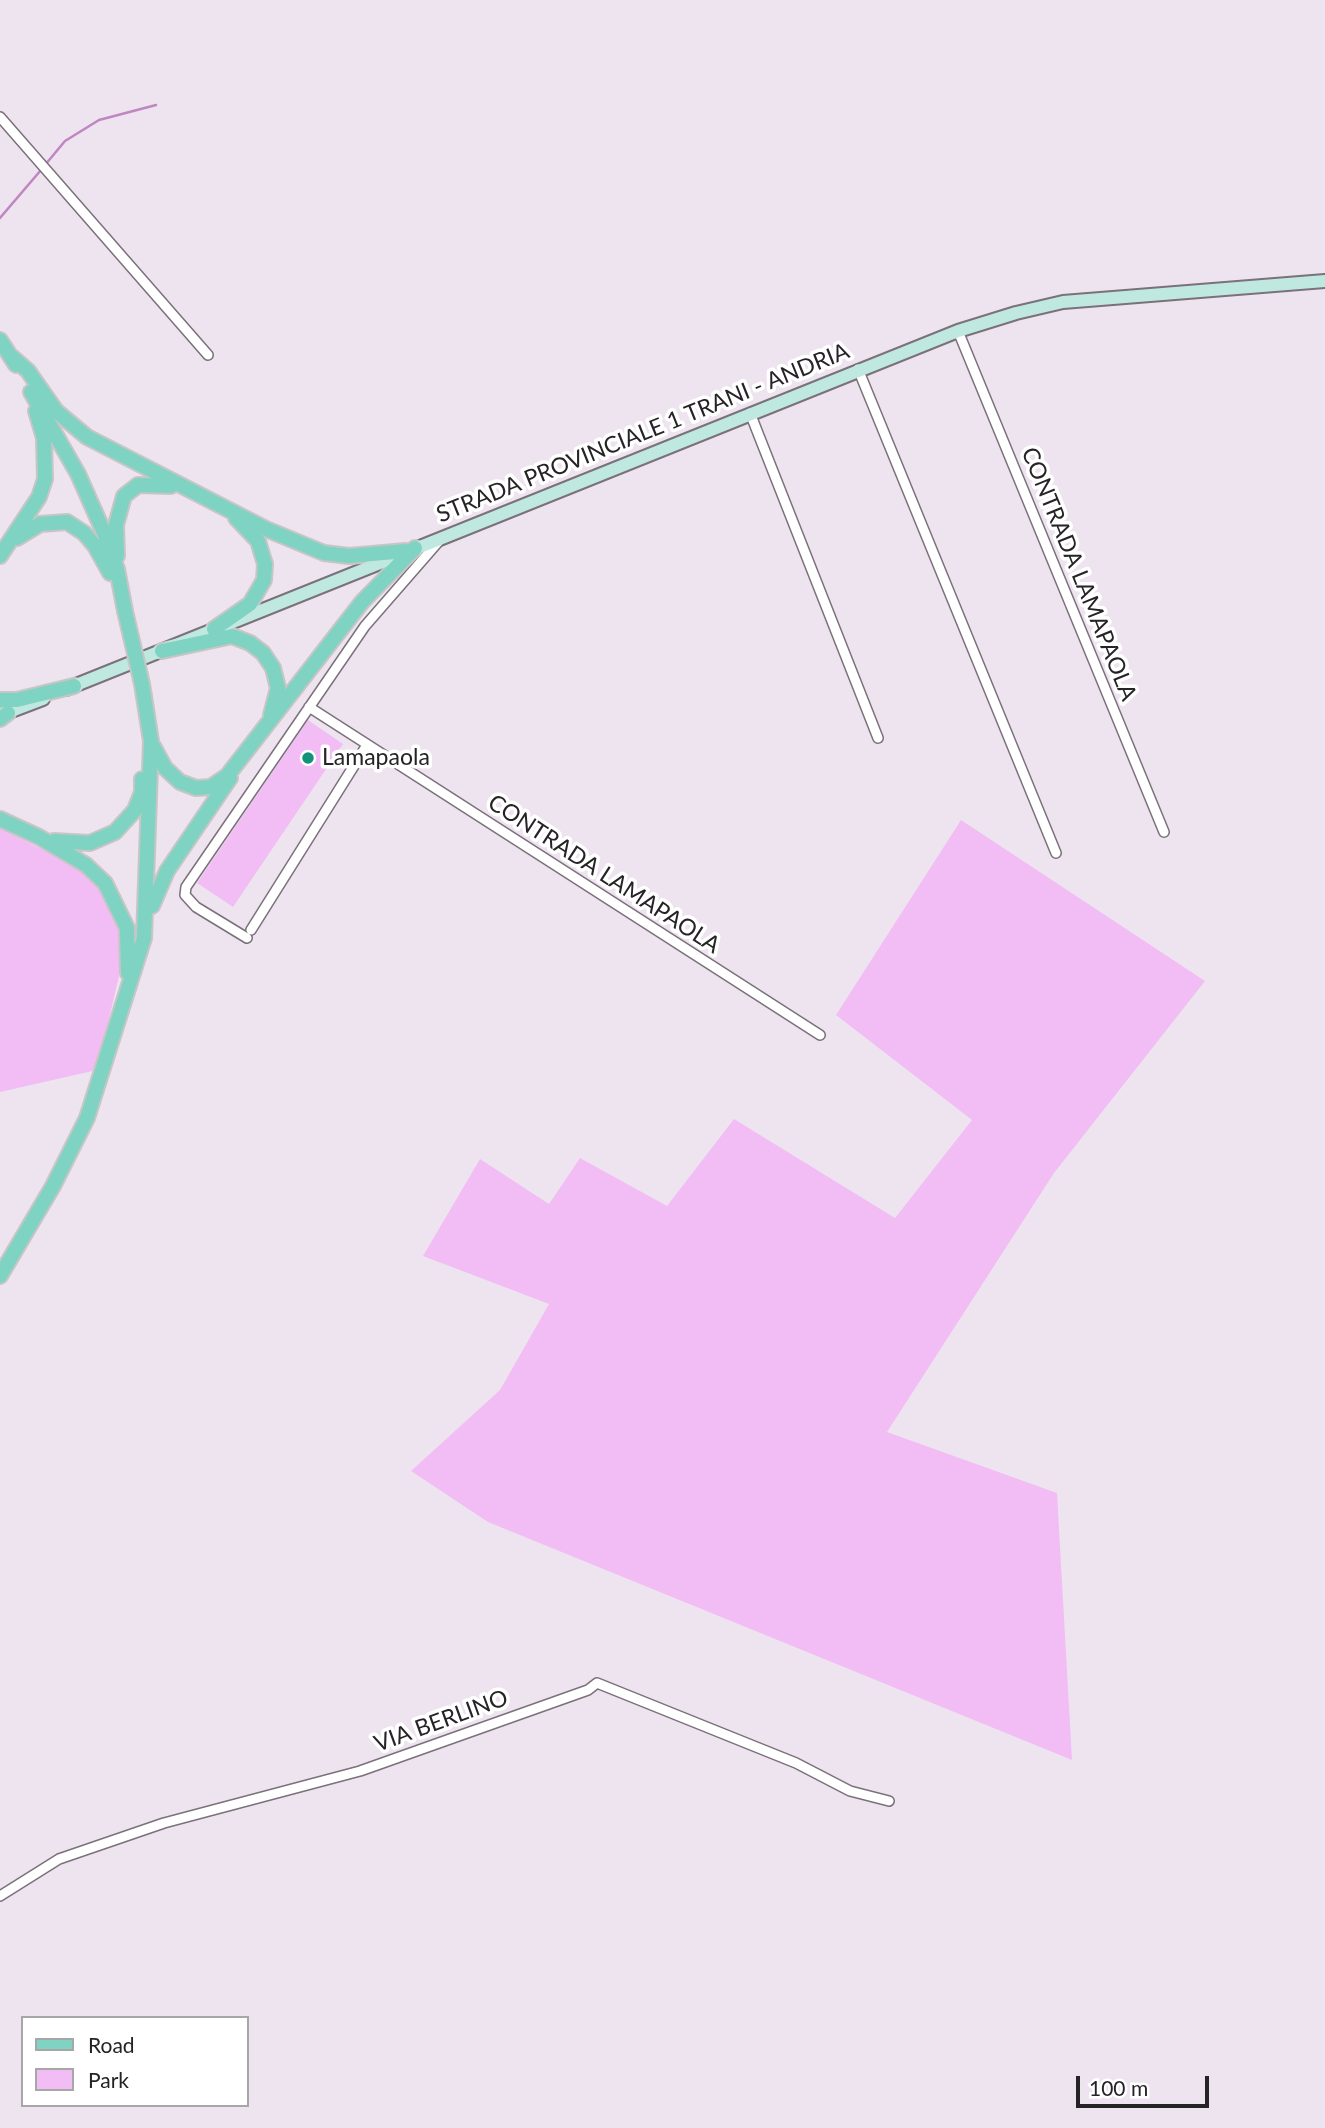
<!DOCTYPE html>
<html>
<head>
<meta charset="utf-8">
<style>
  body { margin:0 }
  #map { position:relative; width:1325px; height:2128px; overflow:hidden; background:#eee4ef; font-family:Lato,sans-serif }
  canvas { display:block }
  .legend { position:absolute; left:21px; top:2016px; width:228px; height:91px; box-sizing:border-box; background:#fff; border:2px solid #a8a7a8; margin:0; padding:9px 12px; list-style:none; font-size:21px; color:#262326 }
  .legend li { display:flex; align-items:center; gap:14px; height:35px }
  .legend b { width:35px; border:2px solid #a8a7a8 }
  .scale { position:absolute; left:1076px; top:2076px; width:133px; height:32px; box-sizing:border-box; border:4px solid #262326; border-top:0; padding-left:9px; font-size:21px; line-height:24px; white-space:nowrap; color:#262326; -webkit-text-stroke:5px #fff; paint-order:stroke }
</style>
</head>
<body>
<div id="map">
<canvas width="1325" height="2128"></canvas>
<ul class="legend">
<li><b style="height:9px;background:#7fd3c2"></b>Road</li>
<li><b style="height:19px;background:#f2bdf5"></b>Park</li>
</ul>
<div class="scale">100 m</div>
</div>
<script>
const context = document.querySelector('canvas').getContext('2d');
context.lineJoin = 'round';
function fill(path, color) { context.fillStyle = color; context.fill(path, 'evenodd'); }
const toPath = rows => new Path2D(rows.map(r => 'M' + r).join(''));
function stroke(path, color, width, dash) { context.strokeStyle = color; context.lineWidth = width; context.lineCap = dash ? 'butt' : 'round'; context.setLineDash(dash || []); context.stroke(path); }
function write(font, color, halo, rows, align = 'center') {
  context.font = font + ' Lato,sans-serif'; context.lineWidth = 7; context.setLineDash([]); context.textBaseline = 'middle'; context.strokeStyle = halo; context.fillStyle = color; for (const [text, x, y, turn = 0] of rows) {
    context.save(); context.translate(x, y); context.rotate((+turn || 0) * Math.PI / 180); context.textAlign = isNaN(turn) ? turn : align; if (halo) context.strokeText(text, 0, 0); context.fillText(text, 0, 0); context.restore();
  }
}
fill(toPath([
  [308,720,343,744,233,907,197,883],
  [961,820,1205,981,1054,1173,887,1432,1057,1493,1072,1760,488,1522,411,1471,500,1390,549,1304,423,1256,480,1159,549,1204,580,1158,667,1206,734,1119,895,1218,972,1120,836,1015],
  [0,828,91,874,108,896,124,929,123,959,97,1070,0,1092]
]), '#f2bdf5');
stroke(toPath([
  [45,165,65,141,99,120,156,105],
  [0,218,41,170]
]), '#bf86c2', 2.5);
const minor = toPath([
  [0,117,208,355],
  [958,331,1164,832],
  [858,369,1056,853],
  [750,413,878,738],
  [309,707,820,1035],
  [251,930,367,745],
  [247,938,196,907,185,895,186,887,365,626,439,541],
  [0,1896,59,1859,164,1823,360,1771,588,1690,597,1683,796,1763,850,1791,889,1801]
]);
const secondary = toPath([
  [66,689,958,331,1016,313,1063,302,1325,281],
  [1,715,43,699]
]);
const primary = toPath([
  [0,340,16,365],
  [12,357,28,371,56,411,87,437,266,529,324,553,349,556,406,551],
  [31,392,78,474,105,535,117,569,125,611],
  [17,538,40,524,67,522,84,533,95,546,110,573],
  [0,556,39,497,45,479,44,438,36,411],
  [117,556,116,525,124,496,138,485,171,486],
  [214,629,250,604,264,580,265,564,258,541,236,518],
  [162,651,232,636,250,643,263,653,273,668,278,688,271,715],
  [0,700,17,700,74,686],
  [0,719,8,713],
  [153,746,165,768,180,782,196,788,211,787,227,776,362,602,415,548],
  [0,819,39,837,86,865,105,883,127,928,128,973],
  [54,841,90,843,115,832,135,810,142,792,142,779],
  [152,906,167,871,230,778],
  [0,1276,53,1186,87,1118,144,938,151,741,142,684]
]);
stroke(minor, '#7a717a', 12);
stroke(secondary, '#7a717a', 16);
stroke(primary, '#c7c6c7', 18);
stroke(minor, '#fff', 9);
stroke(secondary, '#bfe9e0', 12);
stroke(primary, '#7fd3c2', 14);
const primaryBridge = toPath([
  [125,611,142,684]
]);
stroke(primaryBridge, '#c7c6c7', 18, []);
stroke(primaryBridge, '#7fd3c2', 14);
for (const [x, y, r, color] of [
  [308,758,7,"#14937b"]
]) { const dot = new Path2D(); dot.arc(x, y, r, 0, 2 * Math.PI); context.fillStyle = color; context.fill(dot); stroke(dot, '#fff', 2.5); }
write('23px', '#262326', '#fff', [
  ["STRADA PROVINCIALE 1 TRANI - ANDRIA",643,433,-22],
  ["CONTRADA LAMAPAOLA",1079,574,68],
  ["CONTRADA LAMAPAOLA",604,874,33],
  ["VIA BERLINO",441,1721,-20]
]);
write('23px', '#262326', '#fff', [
  ["Lamapaola",322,758]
], 'left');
</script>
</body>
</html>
